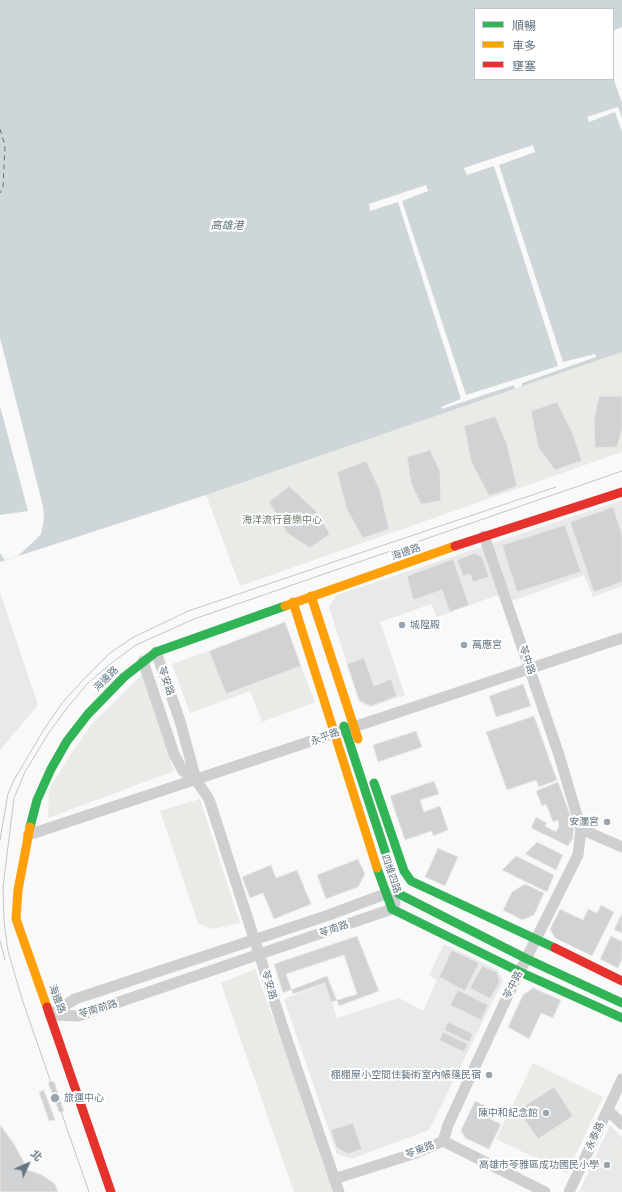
<!DOCTYPE html>
<html>
<head>
<meta charset="utf-8">
<style>
  body { margin:0 }
  #map { position:relative; width:622px; height:1192px; overflow:hidden; background:#f9f9f9; font-family:Inter,"Noto Sans TC",sans-serif }
  canvas { display:block }
  .legend { position:absolute; left:474px; top:8px; width:140px; height:72px; box-sizing:border-box; background:#fff; border:1px solid #c1c8cd; margin:0; padding:5px 7px; list-style:none; font-size:12px; color:#657683 }
  .legend li { display:flex; align-items:center; gap:8px; height:20px }
  .legend b { width:20px; border:1px solid #c1c8cd }
  .north { position:absolute; left:8px; top:1144px; width:40px; height:40px; -webkit-text-stroke:3px #fff; paint-order:stroke; rotate:45deg; font-size:11px; font-weight:700; line-height:16px; text-align:center; color:#657683 }
  .north::after { content:''; display:block; margin:auto; width:14px; height:18px; background:#657683; clip-path:polygon(50% 0,100% 100%,50% 72%,0 100%) }
</style>
</head>
<body>
<div id="map">
<canvas width="622" height="1192"></canvas>
<ul class="legend">
<li><b style="height:5px;background:#30b455"></b>順暢</li>
<li><b style="height:5px;background:#ff9f0a"></b>車多</li>
<li><b style="height:5px;background:#e5322d"></b>壅塞</li>
</ul>
<div class="north">北</div>
</div>
<script>
const context = document.querySelector('canvas').getContext('2d');
context.lineJoin = 'round';
function fill(path, color) { context.fillStyle = color; context.fill(path, 'evenodd'); }
const toPath = rows => new Path2D(rows.map(r => 'M' + r).join(''));
function stroke(path, color, width, dash) { context.strokeStyle = color; context.lineWidth = width; context.lineCap = dash ? 'butt' : 'round'; context.setLineDash(dash || []); context.stroke(path); }
function write(font, color, halo, rows, align = 'center') {
  context.font = font + ' Inter,"Noto Sans TC",sans-serif'; context.lineWidth = 4; context.setLineDash([]); context.textBaseline = 'middle'; context.strokeStyle = halo; context.fillStyle = color; for (const [text, x, y, turn = 0] of rows) {
    context.save(); context.translate(x, y); context.rotate((+turn || 0) * Math.PI / 180); context.textAlign = isNaN(turn) ? turn : align; if (halo) context.strokeText(text, 0, 0); context.fillText(text, 0, 0); context.restore();
  }
}
fill(toPath([
  [622,500,622,586,593,597,584,575,515,600,495,596,437,617,431,604,380,622,405,695,370,707,359,702,329,607,337,595],
  [0,592,38,705,0,750],
  [444,944,498,970,503,981,429,1130,351,1159,337,1154,284,999,326,983,337,1018,399,998,423,1011,437,980,429,975],
  [610,1125,622,1137,622,1192,579,1192]
]), '#e8e9e9');
fill(toPath([
  [622,352,622,452,240,586,206,495],
  [209,651,226,694,301,666,315,702,262,722,250,691,190,713,172,664],
  [142,674,174,771,48,818,49,789,73,751,92,724],
  [200,799,240,923,213,929,198,923,160,811],
  [255,969,336,1192,294,1192,221,983],
  [533,1063,603,1097,567,1173,496,1139],
  [615,1138,622,1145,622,1161,607,1153]
]), '#e8ebe6');
fill(toPath([
  [0,0,622,0,622,27,613,31,613,9,475,9,475,79,613,79,613,77,622,103,622,352,206,495,0,562]
]), '#ced6d9');
fill(toPath([
  [618,107,622,118,622,132,615,112,589,122,587,117],
  [533,145,535,152,499,165,563,362,595,354,596,357,522,383,522,386,515,389,514,385,442,409,441,407,461,399,398,202,370,211,369,204,426,185,428,191,402,201,466,395,558,366,494,166,467,175,464,168],
  [0,338,43,506,44,519,41,534,31,544,18,556,5,560,0,553,0,515,28,511,0,406]
]), '#f9f9f9');
stroke(toPath([
  [0,129,5,146,3,188,0,193]
]), '#60757c', 1, [5, 4]);
const building = toPath([
  [599,396,622,396,622,430,617,447,595,448,594,419,599,396],
  [557,402,572,432,582,461,555,470,538,447,531,411,557,402],
  [495,416,507,444,517,486,489,496,471,461,464,426,495,416],
  [430,450,440,471,441,501,421,504,411,483,407,457,430,450],
  [366,461,380,490,389,529,363,538,347,510,337,472,366,461],
  [289,486,317,512,330,534,310,548,287,533,269,502,289,486],
  [613,507,622,534,622,582,594,592,570,522,613,507],
  [565,525,581,572,517,592,502,545,565,525],
  [475,553,482,557,489,577,473,582,470,574,463,576,457,560,475,553],
  [453,559,469,605,450,612,442,590,413,600,407,576,453,559],
  [285,622,301,666,226,694,209,651,285,622],
  [364,658,374,686,391,679,397,696,371,706,359,700,347,664,364,658],
  [523,684,531,706,496,717,489,696,523,684],
  [534,716,557,780,539,787,536,780,507,790,486,732,534,716],
  [416,731,422,747,378,762,373,745,416,731],
  [434,781,439,794,420,800,424,812,440,806,448,830,433,836,432,831,405,840,390,796,434,781],
  [558,782,574,826,573,838,568,846,531,828,536,817,547,823,545,826,556,832,559,826,558,820,553,822,546,804,542,806,536,791,558,782],
  [537,842,563,855,556,870,525,854,537,842],
  [438,848,458,857,445,886,425,877,438,848],
  [516,856,554,875,547,892,502,870,516,856],
  [358,859,365,874,358,887,326,899,317,875,358,859],
  [271,865,276,878,297,870,311,904,274,919,263,893,250,898,242,877,271,865],
  [525,884,544,893,534,915,522,920,503,910,512,892,525,884],
  [601,905,614,912,592,956,555,938,550,929,560,909,583,920,588,909,597,913,601,905],
  [621,915,622,915,622,933,614,930,621,915],
  [357,936,379,991,339,1006,327,976,283,993,274,964,357,936],
  [611,936,621,941,622,939,622,959,618,968,600,959,611,936],
  [452,950,479,963,465,991,439,977,452,950],
  [344,955,357,994,331,1002,325,983,293,994,286,974,344,955],
  [482,966,497,972,500,981,490,999,470,988,482,966],
  [533,988,561,1000,553,1018,541,1013,529,1039,508,1027,523,995,533,988],
  [458,990,488,1005,481,1020,450,1005,458,990],
  [448,1022,473,1034,469,1042,444,1030,448,1022],
  [443,1032,468,1044,464,1052,439,1040,443,1032],
  [54,1081,64,1111,59,1112,48,1083,54,1081],
  [554,1087,573,1116,538,1139,518,1110,554,1087],
  [44,1090,55,1120,49,1121,39,1092,44,1090],
  [475,1101,494,1110,490,1119,501,1124,489,1149,465,1138,461,1130,475,1101],
  [353,1123,362,1149,348,1154,336,1147,331,1130,353,1123],
  [0,1125,14,1144,28,1170,42,1175,55,1184,58,1192,0,1192,0,1125]
]);
fill(building, '#d0d2d3');
stroke(building, '#e8e8e8', 1);
stroke(toPath([
  [156,652,180,721,196,780,209,799,283,1028,339,1192],
  [143,661,174,754,183,771,196,780],
  [581,829,622,847],
  [28,835,622,638],
  [50,1015,78,1016,392,909,395,903],
  [50,1015,75,999,326,916,385,894,392,894],
  [608,1110,622,1124],
  [443,1141,448,1125,508,995,578,855,581,829,559,755,484,536],
  [334,1179,416,1153,443,1141,545,1192],
  [569,1192,622,1079]
]), '#cecfd0', 11);
stroke(toPath([
  [344,726,399,894,527,959,622,1003],
  [374,783,404,871,411,881,555,948],
  [30,827,37,800,51,769,67,741,88,714,124,677,156,652,285,606],
  [377,868,392,909,520,972,622,1018]
]), '#30b455', 9);
stroke(toPath([
  [311,596,358,739],
  [293,602,377,868],
  [285,606,455,546],
  [30,827,18,890,16,919,47,1007]
]), '#ff9f0a', 9);
stroke(toPath([
  [455,546,622,492],
  [555,948,622,981],
  [47,1007,111,1192]
]), '#e5322d', 9);
stroke(toPath([
  [0,840,8,794,14,780,43,731,62,703,84,679,110,653,132,638,188,611,556,487],
  [0,941,5,960],
  [89,1192,22,999,8,951,4,921,3,887,14,798,25,772,48,734,67,708,87,684,114,661,136,645,194,619,622,471]
]), '#c3c5c6', 1);
for (const [x, y, r, color] of [
  [402,625,4,"#99a4ac"],
  [464,645,4,"#99a4ac"],
  [607,822,4,"#99a4ac"],
  [489,1075,4,"#99a4ac"],
  [55,1098,5,"#99a4ac"],
  [546,1113,4,"#99a4ac"],
  [607,1165,4,"#99a4ac"]
]) { const dot = new Path2D(); dot.arc(x, y, r, 0, 2 * Math.PI); context.fillStyle = color; context.fill(dot); stroke(dot, '#fff', 1.5); }
write('10px', '#687a64', '#fff', [
  ["海洋流行音樂中心",282,520]
]);
write('10px', '#657683', '#fff', [
  ["海邊路",406,552,-19],
  ["苓中路",527,660,71],
  ["海邊路",106,679,-45],
  ["苓安路",166,681,71],
  ["永平路",325,737,-20],
  ["四維四路",391,874,71],
  ["苓南路",334,929,-19],
  ["苓安路",269,985,73],
  ["苓中路",513,985,-64],
  ["海邊路",57,999,70],
  ["苓南前路",98,1009,-17],
  ["永泰路",595,1136,-65],
  ["苓東路",420,1150,-21]
]);
write('10px', '#657683', '#fff', [
  ["城隍殿",410,625,"left"],
  ["萬應宮",472,645,"left"],
  ["安瀾宮",599,822],
  ["棚棚屋小空間住藝術室內帳篷民宿",481,1075],
  ["旅運中心",64,1098,"left"],
  ["陳中和紀念館",538,1113],
  ["高雄市苓雅區成功國民小學",599,1165]
], 'right');
write('italic 11px', '#60757c', '#fff', [
  ["高雄港",227,226]
]);
</script>
</body>
</html>
